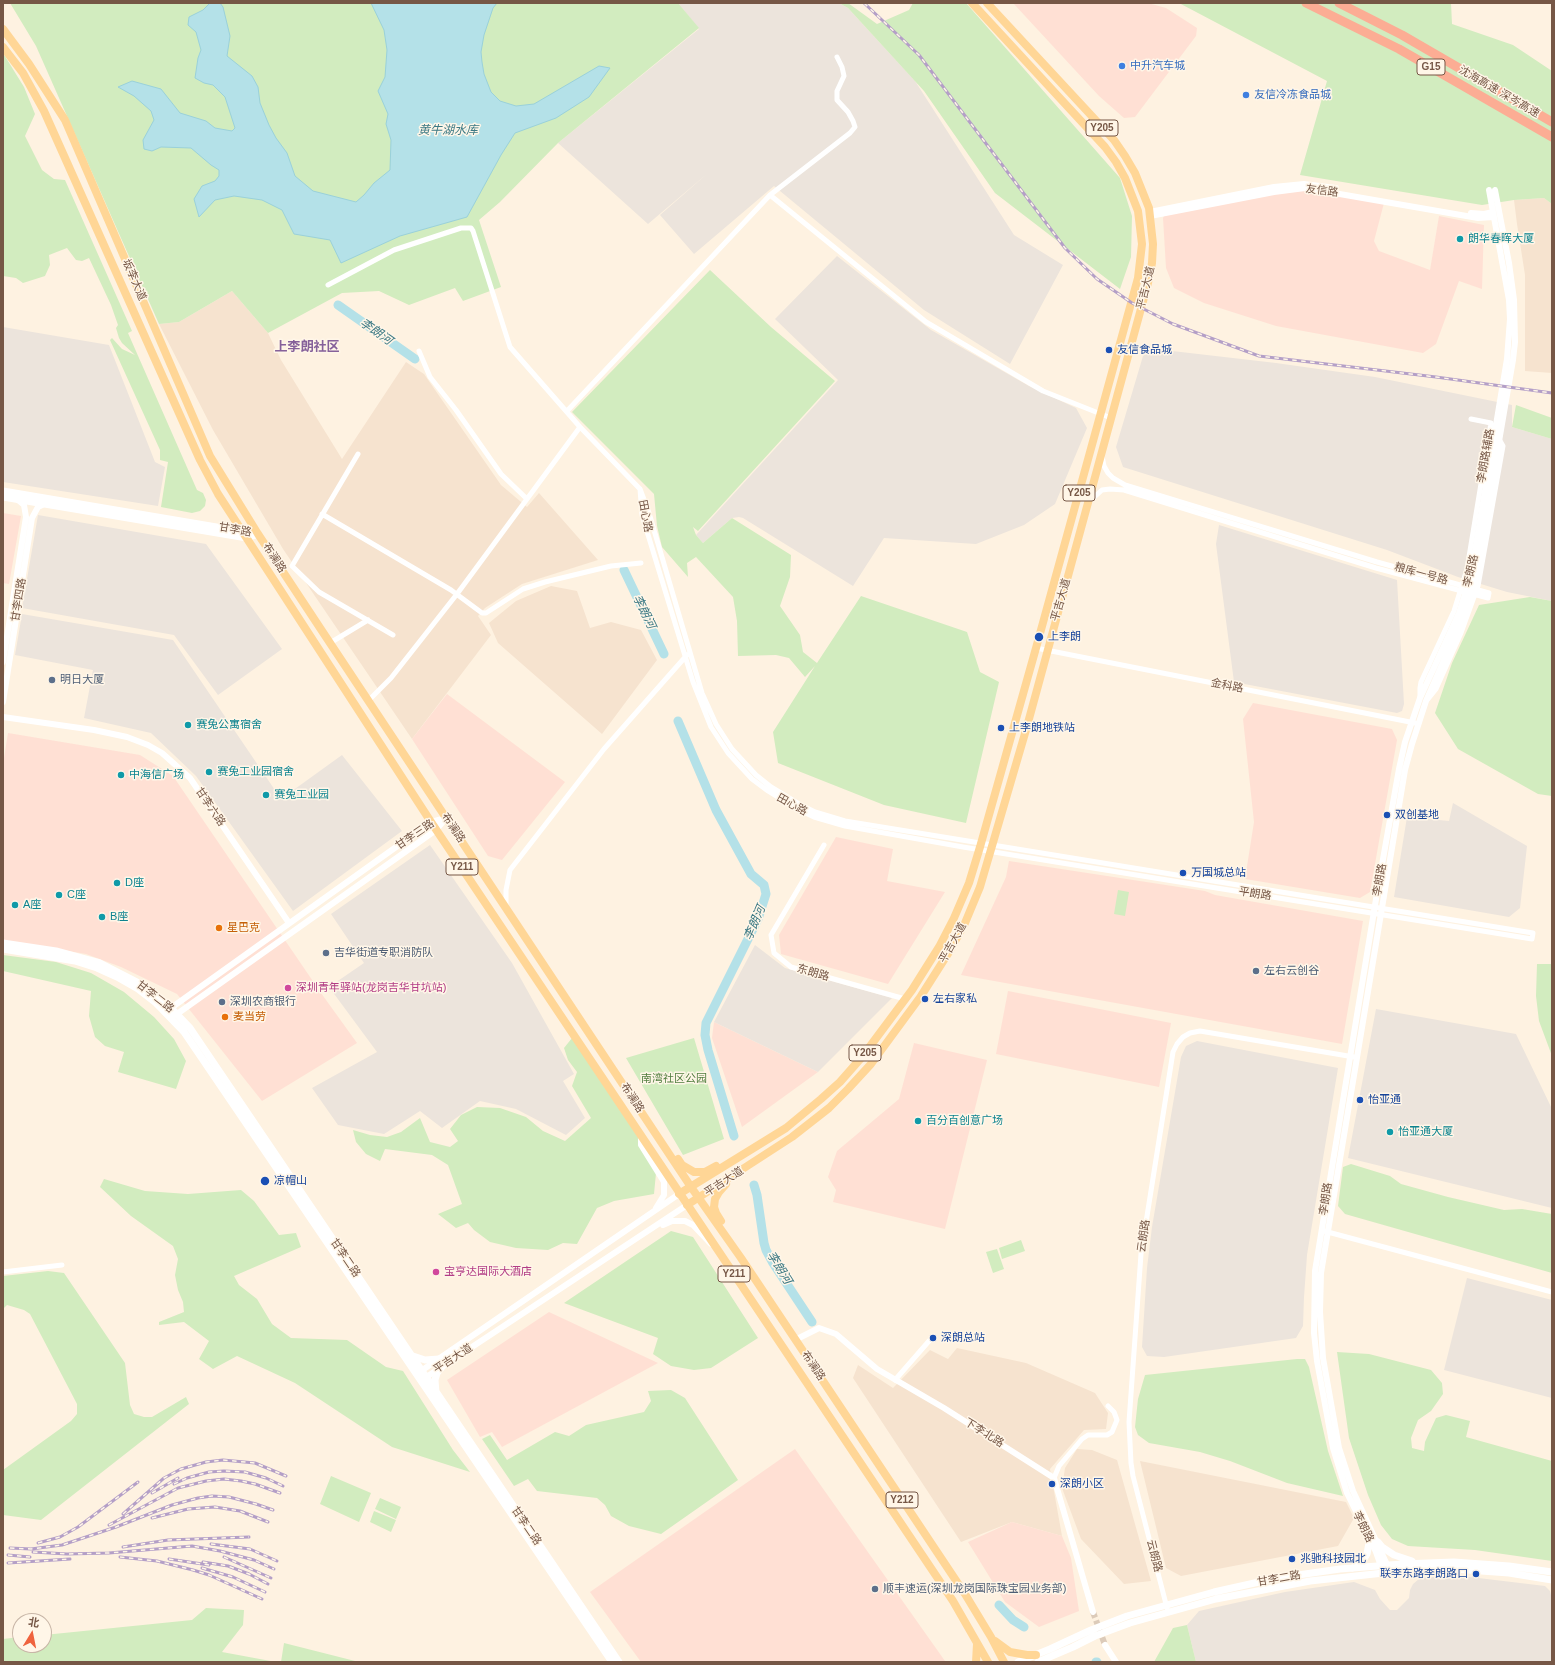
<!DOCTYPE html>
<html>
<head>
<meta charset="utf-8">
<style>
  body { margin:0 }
  #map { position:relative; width:1555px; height:1665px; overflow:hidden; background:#fef2e1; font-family:Arial,"Noto Sans SC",sans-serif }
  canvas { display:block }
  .frame { position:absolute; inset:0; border:4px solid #765746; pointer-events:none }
  .north { position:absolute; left:12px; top:1613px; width:40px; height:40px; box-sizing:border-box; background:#fff6e8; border:1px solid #c8b6a7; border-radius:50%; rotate:10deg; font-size:11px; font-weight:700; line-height:16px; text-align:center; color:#765746 }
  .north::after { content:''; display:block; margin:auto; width:14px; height:18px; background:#ef633e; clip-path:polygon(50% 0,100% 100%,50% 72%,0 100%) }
</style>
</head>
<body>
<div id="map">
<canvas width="1555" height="1665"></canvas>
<div class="frame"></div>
<div class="north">北</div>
</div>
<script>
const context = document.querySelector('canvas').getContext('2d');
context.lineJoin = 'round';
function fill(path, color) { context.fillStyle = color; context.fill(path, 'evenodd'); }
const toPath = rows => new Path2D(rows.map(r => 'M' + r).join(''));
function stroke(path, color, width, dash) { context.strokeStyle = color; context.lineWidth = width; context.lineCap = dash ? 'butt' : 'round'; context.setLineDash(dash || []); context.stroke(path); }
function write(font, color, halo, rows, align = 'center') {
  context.font = font + ' Arial,"Noto Sans SC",sans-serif'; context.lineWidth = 3; context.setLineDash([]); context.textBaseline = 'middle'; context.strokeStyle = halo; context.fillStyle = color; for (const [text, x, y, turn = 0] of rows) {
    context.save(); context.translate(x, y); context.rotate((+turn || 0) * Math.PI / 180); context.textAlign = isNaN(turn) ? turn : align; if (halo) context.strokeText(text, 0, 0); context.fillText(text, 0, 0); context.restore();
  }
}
fill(toPath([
  [1544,198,1552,204,1552,373,1525,371,1525,275,1517,224,1514,200],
  [232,291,268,333,281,360,342,459,406,362,424,374,501,485,527,507,539,493,598,560,522,584,485,608,478,616,491,635,412,739,283,549,213,430,159,324,179,322],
  [551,586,577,591,590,628,611,622,641,630,657,660,602,734,498,643,489,623,516,601],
  [957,1348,1026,1363,1095,1393,1108,1413,1106,1429,1084,1430,1050,1469,1062,1536,1012,1522,961,1542,853,1378,858,1365,893,1388,930,1350,948,1359],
  [1077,1449,1092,1450,1117,1460,1151,1581,1124,1584,1081,1539,1062,1488,1065,1468],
  [1140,1461,1346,1502,1354,1518,1338,1546,1181,1576,1166,1568]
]), '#f6e3cf');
fill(toPath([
  [1013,3,1148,3,1166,8,1197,28,1196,36,1135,117,1124,118,1099,96],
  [1305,188,1384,203,1374,241,1379,251,1430,270,1439,216,1484,225,1482,289,1459,281,1436,344,1423,353,1276,326,1204,303,1174,288,1166,268,1163,218,1165,214],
  [3,513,21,516,9,584,3,583],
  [447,694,565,782,502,860,488,856,412,739],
  [1253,703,1392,729,1397,740,1370,892,1360,898,1245,879,1254,822,1243,719],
  [8,733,140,755,173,776,321,993,357,1043,262,1101,177,994,121,967,86,954,3,940,3,764],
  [836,837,893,849,887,881,945,892,888,984,781,954,779,935],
  [1009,861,1205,891,1215,895,1363,921,1342,1044,961,975,1006,877],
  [1008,991,1171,1023,1159,1087,996,1054],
  [714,1022,818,1072,742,1127,712,1038],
  [914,1043,987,1060,945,1229,833,1202,836,1190,828,1177,837,1151,899,1099],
  [549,1312,658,1363,502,1447,492,1432,480,1437,447,1380],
  [795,1449,945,1661,943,1662,641,1662,590,1592],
  [1012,1522,1062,1536,1071,1558,1079,1611,1039,1627,1005,1602,968,1542]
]), '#ffe0d4');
fill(toPath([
  [678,3,839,3,848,8,915,81,1014,235,1063,265,1010,364,924,310,774,186,694,254,660,215,708,173,648,224,558,143,699,29],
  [837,256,931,330,1029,386,1076,408,1087,428,1055,504,1024,525,976,544,884,538,853,586,743,518,739,517,732,518,703,543,696,535,838,380,775,319],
  [3,327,109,345,155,462,165,467,158,506,3,482],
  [1155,349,1276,363,1375,377,1512,405,1512,427,1552,439,1552,601,1507,592,1458,577,1387,550,1123,467,1116,447,1143,356],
  [38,515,206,544,282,649,218,695,174,635,22,608],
  [1219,525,1397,580,1404,704,1402,711,1397,713,1234,682,1216,544],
  [22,614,173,640,281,799,342,755,402,831,293,911,196,776,151,733,84,718,93,670,15,655],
  [1453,803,1527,846,1520,908,1509,917,1394,897,1407,817,1449,821],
  [430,845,512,963,574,1074,563,1081,585,1118,566,1135,516,1109,480,1101,442,1128,420,1111,384,1134,338,1125,312,1088,377,1052,329,987,364,963,331,914],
  [755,945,785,968,892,998,818,1072,714,1022],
  [1376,1009,1516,1034,1552,1109,1552,1208,1348,1158],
  [1197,1041,1338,1068,1307,1255,1304,1297,1303,1326,1296,1338,1164,1357,1147,1356,1142,1347,1147,1268,1152,1227,1181,1057,1186,1046],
  [1467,1278,1552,1300,1552,1398,1444,1370],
  [1428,1577,1470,1577,1545,1586,1550,1591,1552,1599,1552,1662,1196,1662,1187,1625,1199,1611,1285,1592,1354,1582,1375,1590,1380,1599,1390,1610,1397,1610,1409,1598,1410,1590,1413,1584,1419,1579]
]), '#ece4dc');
fill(toPath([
  [10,3,678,3,699,28,558,143,500,202,479,220,501,287,463,301,455,288,409,305,379,291,342,293,268,333,232,291,179,322,159,324,36,46],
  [839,3,848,3,877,24,909,10,913,3,966,3,1120,178,1132,216,1131,257,1120,289,995,193,924,91,848,8],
  [1179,3,1451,3,1452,24,1513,45,1552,71,1552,204,1544,198,1514,200,1482,205,1300,175,1327,81],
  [3,53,24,87,35,114,25,136,42,170,54,179,65,180,132,331,128,333,197,490,203,493,206,500,205,506,200,511,192,513,161,507,168,462,160,460,160,450,110,340,112,338,122,349,135,355,122,343,119,338,116,328,118,325,111,305,89,258,82,261,76,260,67,248,49,255,50,265,45,276,23,283,16,278,3,276],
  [710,270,771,327,835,381,698,531,693,527,696,535,703,543,732,518,791,555,790,577,780,606,800,635,803,652,817,663,861,596,967,632,980,672,999,682,966,823,884,805,778,763,773,732,815,666,805,677,789,658,776,655,738,656,737,621,733,597,696,557,687,563,688,577,662,547,657,526,654,494,572,412],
  [1516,405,1552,418,1552,439,1512,427],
  [1530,597,1552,601,1552,796,1538,794,1458,749,1435,713,1452,663,1479,605],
  [1118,890,1129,892,1125,916,1114,914],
  [3,955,56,962,91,973,124,992,154,1017,174,1039,186,1061,176,1089,118,1072,124,1052,105,1046,95,1037,89,1016,91,991,3,971],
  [1537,964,1552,964,1552,1056,1539,1021,1536,996],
  [572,1038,654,1161,656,1173,654,1194,614,1201,597,1208,577,1244,563,1243,548,1250,516,1248,490,1242,474,1230,468,1223,456,1228,438,1214,462,1204,448,1165,432,1155,385,1149,380,1161,366,1154,356,1142,353,1130,370,1135,387,1137,401,1132,420,1118,430,1142,450,1147,458,1141,450,1129,461,1115,477,1107,500,1108,526,1117,543,1131,565,1141,591,1118,572,1086,577,1072,568,1060,564,1048],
  [694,1038,724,1139,683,1155,626,1058],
  [1351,1164,1390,1176,1401,1184,1448,1197,1504,1210,1522,1209,1552,1214,1552,1273,1345,1214,1338,1206,1343,1167],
  [104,1179,145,1191,188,1194,241,1190,254,1201,279,1235,296,1233,301,1247,234,1276,239,1285,257,1299,272,1324,291,1338,347,1340,386,1367,403,1371,453,1450,470,1472,392,1447,295,1383,237,1356,213,1369,199,1359,209,1341,184,1322,159,1325,159,1322,184,1312,183,1302,178,1290,175,1275,178,1259,173,1246,131,1216,100,1187],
  [671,1231,693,1237,758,1338,711,1368,694,1370,671,1366,653,1354,658,1338,564,1303],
  [1021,1240,1025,1251,1002,1259,999,1248],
  [997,1249,1004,1269,993,1273,986,1252],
  [48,1271,64,1273,125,1363,130,1405,134,1414,144,1417,152,1417,186,1397,189,1404,41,1520,3,1515,3,1470,71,1421,77,1414,77,1404,30,1314,24,1310,7,1305,3,1309,3,1276],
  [1337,1352,1369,1354,1431,1370,1442,1383,1443,1394,1431,1411,1418,1420,1411,1438,1412,1448,1424,1451,1425,1442,1436,1418,1446,1415,1470,1421,1466,1437,1552,1461,1552,1561,1475,1550,1408,1546,1392,1539,1381,1525,1368,1495,1349,1438],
  [1297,1359,1305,1359,1309,1367,1328,1451,1343,1496,1287,1483,1230,1461,1200,1452,1149,1443,1138,1435,1135,1427,1138,1399,1145,1375],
  [671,1390,685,1398,738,1480,661,1534,629,1526,611,1516,605,1505,597,1498,537,1491,528,1479,514,1486,482,1439,490,1435,507,1460,555,1432,569,1436,586,1425,644,1412,651,1401,648,1391],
  [331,1476,371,1493,359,1522,320,1504],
  [380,1498,401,1507,396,1519,375,1509],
  [374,1511,396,1520,391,1532,370,1522],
  [206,1608,244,1610,243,1625,222,1652,276,1662,3,1662,3,1639,20,1637,20,1645,44,1645,44,1635,192,1620],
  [1187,1625,1196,1662,1154,1662,1173,1628],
  [284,1643,359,1662,281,1662]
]), '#d2ecbf');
const water = toPath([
  [210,3,220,3,223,7,230,36,227,56,252,76,258,87,260,103,269,125,276,138,287,153,295,176,313,191,356,202,364,195,374,183,390,170,391,140,386,124,388,114,378,91,385,77,387,50,384,30,371,3,497,3,493,8,484,35,481,52,482,62,484,74,491,92,500,101,516,106,534,104,599,66,610,68,589,97,556,118,515,133,501,155,467,217,400,236,341,263,330,240,294,234,282,210,262,200,234,196,215,200,199,217,194,199,202,186,215,181,219,176,219,170,211,165,191,148,161,147,152,151,144,149,143,140,154,120,151,111,134,96,118,87,132,81,161,89,180,113,206,121,215,128,232,131,235,128,225,97,213,85,204,83,195,78,198,58,201,50,196,32,188,25,189,17,203,10,210,3]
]);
fill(water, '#b4e1e8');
stroke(water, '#9ad1da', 1);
stroke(toPath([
  [338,305,415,359],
  [624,570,664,654],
  [678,721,716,810,751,874,764,885,766,894,758,919,706,1023,705,1035,708,1050,734,1136],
  [754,1185,757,1195,764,1243,766,1250,773,1263,812,1322],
  [999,1605,1013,1620,1024,1627],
  [1096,1662,1097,1662]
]), '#b4e1e8', 9);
stroke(toPath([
  [1093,1612,1105,1645]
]), '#dccbba', 6, [6, 3]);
stroke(toPath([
  [770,195,926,322,1043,391,1111,418],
  [328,285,394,250,461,228,471,228,473,231,510,347,580,427,640,489,649,513,702,693,716,724,732,749,756,775,771,787,799,804,815,812,845,821,1533,933,1532,939,963,847,845,826,814,817,797,809,768,791,752,779,728,753,711,727,693,682,642,515,640,489],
  [567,411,770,195,850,133,855,127,853,121,848,112,837,100,837,91,844,76,842,67,837,57],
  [1471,419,1491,423],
  [1491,423,1495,432],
  [358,454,292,566,319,592,393,635],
  [527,499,580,427],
  [1090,501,1102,490,1110,489,1124,490,1376,568,1488,598,1489,593,1377,562,1125,485,1113,478,1108,473,1104,466,1102,456],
  [322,514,451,590,482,613,486,613,523,589,545,582,611,566,641,563],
  [330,643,368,620],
  [1036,648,1415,723],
  [1420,697,1420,688,1421,682,1454,611,1467,569,1491,423],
  [1428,699,1436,689,1461,633,1478,586,1503,446,1499,439],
  [368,701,391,678,457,594,527,499,501,474,456,410,430,377,419,351],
  [824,845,771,935,774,953,791,967,905,999],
  [506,906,506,890,510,870,604,749,687,655],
  [1324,1231,1552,1292],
  [3,1272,62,1265],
  [895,1380,929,1341],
  [1054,1478,1059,1466,1082,1439,1088,1435,1107,1435,1112,1432,1117,1420,1114,1412,1108,1406],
  [1167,1608,1133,1476,1131,1463,1129,1422,1141,1254,1173,1052,1177,1044,1183,1037,1190,1033,1200,1031,1354,1057]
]), '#fff', 5);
stroke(toPath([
  [1150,212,1274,187,1304,184,1336,188],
  [1471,213,1484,214,1493,212],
  [1150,216,1274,192,1305,188,1478,218,1494,217],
  [3,662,26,517,24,505,18,500],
  [3,702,32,518,38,507,44,504],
  [3,717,94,730,127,737,148,745,162,753,190,778,289,923],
  [446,818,436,830,177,1014,169,1015,171,1008,431,822,446,818],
  [641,1137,641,1145,664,1182,664,1195,656,1208],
  [663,1225,672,1221,685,1221,693,1225,711,1244],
  [795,1340,819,1328,836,1334,877,1369,944,1408,1054,1478,1093,1612],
  [420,1374,421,1371,679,1194],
  [423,1378,425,1378,687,1205],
  [1382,1569,1376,1552,1347,1493,1333,1448,1317,1361,1314,1333,1315,1271,1377,893,1399,769,1405,742,1420,698,1459,613,1468,585,1472,569,1507,359,1510,319,1509,300,1489,190],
  [1389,1569,1353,1491,1339,1448,1323,1358,1320,1312,1321,1273,1405,770,1412,744,1426,701,1464,615,1474,587,1513,360,1515,342,1514,300,1509,263,1495,190],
  [1105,1645,1116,1662]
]), '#fff', 6);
stroke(toPath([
  [3,491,246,532],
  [3,497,247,538,258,534],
  [3,943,56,951,100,963,141,984,171,1008,190,1028,619,1662],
  [3,949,75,961,97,968,117,977,138,989,156,1003,184,1032,612,1662],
  [410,1355,425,1360,439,1359],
  [436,1393,435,1380,437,1373,442,1367],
  [1378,1542,1382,1547,1394,1555,1412,1561],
  [1353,1568,1364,1559,1367,1554,1369,1543,1368,1536],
  [1018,1662,1050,1649,1091,1630,1127,1616,1214,1592,1277,1578,1340,1569,1402,1564,1454,1562,1509,1566,1552,1572],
  [1038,1662,1073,1647,1095,1636,1130,1623,1216,1599,1310,1581,1402,1571,1454,1569,1509,1573,1552,1580]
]), '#fff', 7);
stroke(toPath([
  [3,29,29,64,65,120,210,456,258,534,330,643,691,1187,741,1258,965,1594,991,1637,1004,1662],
  [3,47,23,73,44,111,200,460,218,494,431,822,953,1601,988,1662],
  [678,1159,682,1165,694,1172,705,1172,716,1166],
  [679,1194,786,1128,821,1099,840,1082,862,1057,912,990,939,947,954,918,969,883,980,847,1036,648,1138,278,1142,244,1138,211,1125,178,1116,162,1105,147,972,3],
  [687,1205,792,1137,829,1108,848,1089,871,1064,921,996,949,952,965,923,980,887,1026,730,1148,283,1152,263,1153,244,1149,208,1135,173,1125,156,1114,140,987,3],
  [721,1221,716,1213,714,1207,715,1199,719,1192,726,1184],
  [995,1641,1010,1652,1027,1655,1036,1655],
  [976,1662,977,1644]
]), '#ffd696', 8);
stroke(toPath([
  [1306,3,1399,49,1552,137],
  [1339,3,1402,35,1552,122]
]), '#fcad94', 9);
const rail = toPath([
  [864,3,919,55,1065,248,1097,279,1132,303,1173,324,1259,356,1436,377,1552,393],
  [174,1484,187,1478,209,1472,224,1471,245,1472,266,1478,283,1486],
  [152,1493,178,1478],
  [123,1514,164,1478,181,1469,206,1462,223,1460,255,1463,286,1476],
  [152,1518,188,1509,215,1507,240,1511,268,1522],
  [109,1525,178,1488,206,1481,224,1479,241,1481,255,1484,280,1493],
  [38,1543,60,1537,78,1527,138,1482],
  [211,1544,250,1549,277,1561],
  [123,1547,168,1540,249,1537],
  [10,1548,31,1549,62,1545,116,1527,172,1505,198,1498,212,1496,229,1497,256,1504,273,1510],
  [33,1552,67,1554,109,1553,192,1546,220,1551,254,1560,274,1569],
  [8,1555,30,1557],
  [120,1557,157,1561,193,1570,209,1575,262,1599],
  [224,1557,271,1578],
  [169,1559,209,1565],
  [203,1562,228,1566,249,1574,268,1584],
  [8,1563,70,1559],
  [202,1568,233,1577,265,1592]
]);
stroke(rail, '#b49fc7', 3);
stroke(rail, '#fff6e8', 1.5, [4.5]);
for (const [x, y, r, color] of [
  [1122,66,4,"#3f7fe0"],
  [1246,95,4,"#3f7fe0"],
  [1460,239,4,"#0f9aa8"],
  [1109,350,4,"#1a4fb4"],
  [1039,637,5,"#1a4fb4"],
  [52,680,4,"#5c6f8a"],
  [188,725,4,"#0f9aa8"],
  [1001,728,4,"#1a4fb4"],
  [209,772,4,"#0f9aa8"],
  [121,775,4,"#0f9aa8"],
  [266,795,4,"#0f9aa8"],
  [1387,815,4,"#1a4fb4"],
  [1183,873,4,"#1a4fb4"],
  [117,883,4,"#0f9aa8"],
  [59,895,4,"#0f9aa8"],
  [15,905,4,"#0f9aa8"],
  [102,917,4,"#0f9aa8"],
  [219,928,4,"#e8710a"],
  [326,953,4,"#5c6f8a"],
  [1256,971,4,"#5c6f8a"],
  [288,988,4,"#d1479c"],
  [925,999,4,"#1a4fb4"],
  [222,1002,4,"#5c6f8a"],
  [225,1017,4,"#e8710a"],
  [1360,1100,4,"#1a4fb4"],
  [918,1121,4,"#0f9aa8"],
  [1390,1132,4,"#0f9aa8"],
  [265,1181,5,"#1a4fb4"],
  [436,1272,4,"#d1479c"],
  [933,1338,4,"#1a4fb4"],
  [1052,1484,4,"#1a4fb4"],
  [1292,1559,4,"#1a4fb4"],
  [1476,1574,4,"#1a4fb4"],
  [875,1589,4,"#5c6f8a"]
]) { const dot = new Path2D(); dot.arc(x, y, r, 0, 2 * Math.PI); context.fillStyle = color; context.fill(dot); stroke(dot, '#fff6e8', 1.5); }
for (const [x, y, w] of [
  [1431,67,28],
  [1102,128,32],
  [1079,493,32],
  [462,867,32],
  [865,1053,32],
  [734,1274,32],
  [902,1500,32]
]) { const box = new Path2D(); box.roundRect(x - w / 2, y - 8, w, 16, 3); context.fillStyle = '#fff6e8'; context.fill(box); stroke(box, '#765746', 1); }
write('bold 10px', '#765746', null, [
  ["G15",1431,67],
  ["Y205",1102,128],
  ["Y205",1079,493],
  ["Y211",462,867],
  ["Y205",865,1053],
  ["Y211",734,1274],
  ["Y212",902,1500]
]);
write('11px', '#366cbe', '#fff6e8', [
  ["中升汽车城",1130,66],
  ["友信冷冻食品城",1254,95]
], 'left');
write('11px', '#765746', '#fff6e8', [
  ["沈海高速 深岑高速",1499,92,30],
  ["友信路",1322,191,7],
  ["坂李大道",134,280,67],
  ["平吉大道",1146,288,-76],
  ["李朗路辅路",1486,456,-80],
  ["田心路",645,516,79],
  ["甘李路",235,530,10],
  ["布澜路",274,558,57],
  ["李朗路",1471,571,-77],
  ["粮库一号路",1421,574,15],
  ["甘李四路",19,600,-81],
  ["平吉大道",1061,600,-74],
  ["金科路",1227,686,11],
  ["田心路",792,805,29],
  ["甘李六路",210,807,56],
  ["布澜路",453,828,56],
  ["甘李三路",415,835,-34],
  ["李朗路",1380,880,-80],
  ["平朗路",1255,894,9],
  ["平吉大道",953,943,-61],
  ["东朗路",813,973,16],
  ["甘李二路",155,997,38],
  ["布澜路",632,1098,57],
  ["平吉大道",724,1182,-33],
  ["李朗路",1326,1199,-81],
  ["云朗路",1144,1236,-82],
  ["甘李二路",345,1258,56],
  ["平吉大道",453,1359,-33],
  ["布澜路",813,1366,56],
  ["下李北路",984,1433,32],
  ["甘李二路",526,1526,56],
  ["李朗路",1363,1527,64],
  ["云朗路",1154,1556,76],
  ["甘李二路",1279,1579,-10]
]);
write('11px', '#0d838f', '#fff6e8', [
  ["朗华春晖大厦",1468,239],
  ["赛兔公寓宿舍",196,725],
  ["赛兔工业园宿舍",217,772],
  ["中海信广场",129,775],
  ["赛兔工业园",274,795],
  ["D座",125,883],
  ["C座",67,895],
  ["A座",23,905],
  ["B座",110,917],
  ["百分百创意广场",926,1121],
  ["怡亚通大厦",1398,1132]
], 'left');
write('11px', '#164399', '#fff6e8', [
  ["友信食品城",1117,350],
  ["上李朗",1048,637],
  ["上李朗地铁站",1009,728],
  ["双创基地",1395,815],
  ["万国城总站",1191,873],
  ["左右家私",933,999],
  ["怡亚通",1368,1100],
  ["凉帽山",274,1181],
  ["深朗总站",941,1338],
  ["深朗小区",1060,1484],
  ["兆驰科技园北",1300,1559],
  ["联李东路李朗路口",1468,1574,"right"]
], 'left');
write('11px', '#4e5e75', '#fff6e8', [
  ["明日大厦",60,680],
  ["吉华街道专职消防队",334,953],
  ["左右云创谷",1264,971],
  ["深圳农商银行",230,1002],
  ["顺丰速运(深圳龙岗国际珠宝园业务部)",883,1589]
], 'left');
write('11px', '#c56008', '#fff6e8', [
  ["星巴克",227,928],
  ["麦当劳",233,1017]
], 'left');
write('11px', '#b23c85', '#fff6e8', [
  ["深圳青年驿站(龙岗吉华甘坑站)",296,988],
  ["宝亨达国际大酒店",444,1272]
], 'left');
write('11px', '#517d3e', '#fff6e8', [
  ["南湾社区公园",674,1079]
]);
write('italic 12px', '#3c7984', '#fff6e8', [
  ["黄牛湖水库",448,131],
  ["李朗河",376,332,35],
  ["李朗河",644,612,64],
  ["李朗河",755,923,-67],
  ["李朗河",779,1268,58]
]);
write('bold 13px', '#86619a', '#fff6e8', [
  ["上李朗社区",307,347]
]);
</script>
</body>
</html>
